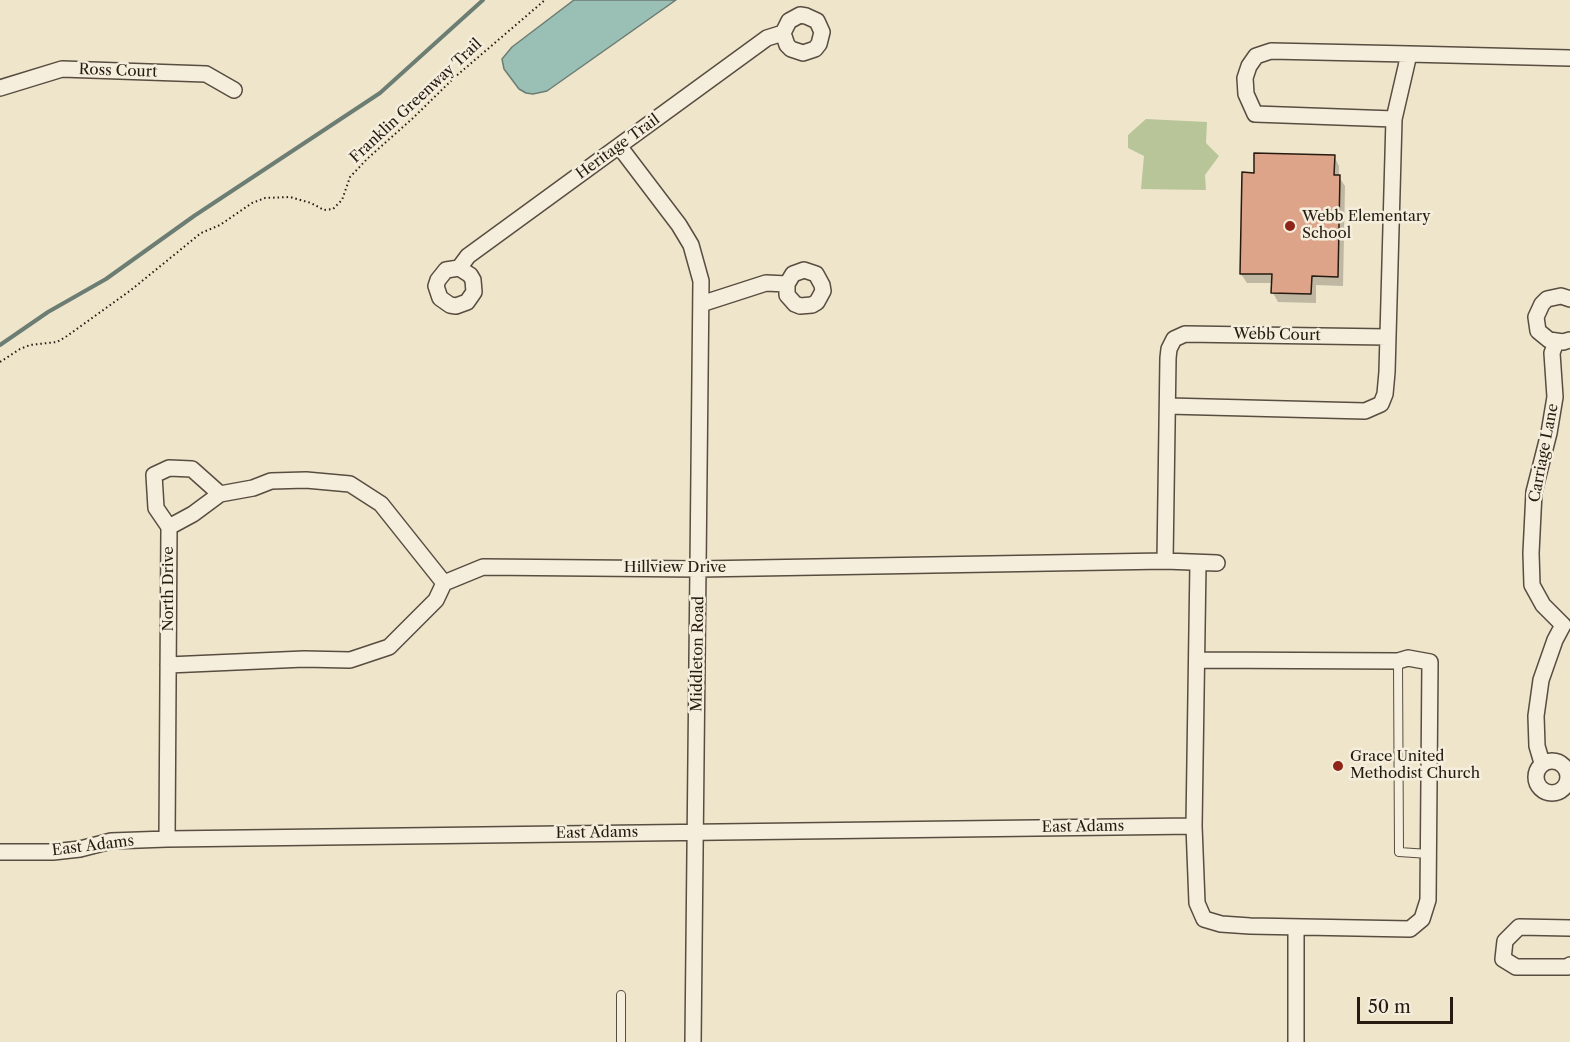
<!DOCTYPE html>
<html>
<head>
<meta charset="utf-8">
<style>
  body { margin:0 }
  #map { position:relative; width:1570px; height:1042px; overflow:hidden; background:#efe5cb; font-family:"Libre Caslon Text",serif }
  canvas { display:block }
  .scale { position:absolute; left:1357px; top:997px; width:96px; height:27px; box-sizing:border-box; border:3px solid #261a11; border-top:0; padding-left:8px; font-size:18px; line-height:21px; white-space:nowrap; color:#261a11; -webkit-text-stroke:4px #f5eedd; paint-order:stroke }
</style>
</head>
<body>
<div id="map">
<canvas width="1570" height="1042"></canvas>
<div class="scale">50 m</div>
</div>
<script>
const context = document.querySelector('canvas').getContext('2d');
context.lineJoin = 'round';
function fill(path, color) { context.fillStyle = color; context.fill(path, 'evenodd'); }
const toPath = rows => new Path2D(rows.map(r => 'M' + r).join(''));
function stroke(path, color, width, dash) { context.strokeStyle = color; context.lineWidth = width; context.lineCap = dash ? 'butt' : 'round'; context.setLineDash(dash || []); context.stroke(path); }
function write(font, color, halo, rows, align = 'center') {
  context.font = font + ' "Libre Caslon Text",serif'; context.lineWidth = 5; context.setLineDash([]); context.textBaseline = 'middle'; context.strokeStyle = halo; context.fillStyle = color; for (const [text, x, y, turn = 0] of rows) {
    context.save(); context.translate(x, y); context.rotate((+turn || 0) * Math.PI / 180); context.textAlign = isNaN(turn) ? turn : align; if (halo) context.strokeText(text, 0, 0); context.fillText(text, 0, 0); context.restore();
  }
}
fill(toPath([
  [1146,119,1207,122,1206,143,1219,156,1205,175,1206,190,1141,189,1144,156,1128,148,1128,135]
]), '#b8c598');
const water = toPath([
  [574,0,676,0,547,91,533,94,526,93,519,89,504,69,502,59,512,47,574,0]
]);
fill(water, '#9abfb5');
stroke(water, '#6c7d73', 1.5);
fill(toPath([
  [1334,156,1339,166,1339,177,1345,186,1343,286,1316,285,1316,303,1278,302,1273,293,1273,283,1247,283,1241,274,1255,174]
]), '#0003');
stroke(toPath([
  [0,345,48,312,106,279,194,216,380,93,483,0]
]), '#6c7d73', 4);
const building = toPath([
  [1254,153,1335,155,1334,175,1340,175,1338,277,1312,276,1311,294,1271,293,1272,274,1240,274,1242,172,1254,173,1254,153]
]);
fill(building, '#dda489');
stroke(building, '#261a11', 1.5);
const service = toPath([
  [1398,661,1399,852,1429,854],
  [621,1042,621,995]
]);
const minor = toPath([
  [1409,54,1570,58],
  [0,88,62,69,206,74,234,90],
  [619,146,679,225,691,245,701,281,693,1042],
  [459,268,470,275,473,280,474,292,467,302,456,306,450,305,440,298,436,286,438,280,446,270,459,268,468,256,767,38,783,33,787,45,791,49,803,53,815,49,819,44,822,32,817,21,806,16,800,15,789,21,783,33],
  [1570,299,1561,296,1547,299,1542,304,1536,317,1538,331,1549,340,1563,342,1570,340],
  [701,304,766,283,787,284,793,274,804,270,816,274,822,285,823,291,817,302,812,305,800,306,795,304,787,295,787,284],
  [1556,342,1552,353,1555,397,1549,433,1534,492,1531,553,1532,585,1543,605,1563,625],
  [1168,406,1365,411,1381,404,1385,394,1387,372,1394,119,1409,54,1271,51,1256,56,1249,66,1245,78,1246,94,1255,114,1394,119],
  [169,527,193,514,220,494,253,488,271,481,306,480,350,484,381,504,444,583],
  [169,527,156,508,154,475,169,468,192,469,220,494],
  [1165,561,1168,358,1169,349,1174,339,1185,334,1387,337],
  [1197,660,1398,661,1408,658,1430,662,1428,900,1422,919,1410,929,1250,926,1221,924,1204,919,1197,903,1194,826,1198,563],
  [168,665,304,659,350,660,389,647,436,600,444,583,483,567,699,569,1165,561,1217,563],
  '1536 777a16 16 0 1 1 32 0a16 16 0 1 1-32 0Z',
  [1542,763,1537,746,1536,716,1541,680,1555,640,1563,625],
  [167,839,169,527],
  [0,852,53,852,80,849,111,841,167,839,1194,826],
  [1570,928,1519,927,1505,941,1503,959,1516,967,1567,967,1570,965],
  [1296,1042,1296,927]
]);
stroke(service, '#584d40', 10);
stroke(minor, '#584d40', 18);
stroke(toPath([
  [0,362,20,349,30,345,57,342,67,336,131,290,201,233,220,225,252,203,265,198,290,197,311,203,324,210,333,209,342,200,350,177,368,158,412,119,455,77,545,0]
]), '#261a11', 2, [1.5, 3]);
stroke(service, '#f5eedd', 8);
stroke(minor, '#f5eedd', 15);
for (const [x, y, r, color] of [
  [1290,226,6,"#8f2418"],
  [1338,766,6,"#8f2418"]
]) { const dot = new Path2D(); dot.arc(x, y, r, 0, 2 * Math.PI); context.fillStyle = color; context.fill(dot); stroke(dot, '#f5eedd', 2); }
write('15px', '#261a11', '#f5eedd', [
  ["Ross Court",118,71,2],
  ["Franklin Greenway Trail",416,101,-43],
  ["Heritage Trail",618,147,-36],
  ["Webb Court",1277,335,1],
  ["Carriage Lane",1544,453,-79],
  ["Hillview Drive",675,568],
  ["North Drive",169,589,-90],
  ["Middleton Road",698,654,-89],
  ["East Adams",1083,827,-1],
  ["East Adams",597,833,-1],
  ["East Adams",93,846,-7]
]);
write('15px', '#261a11', '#f5eedd', [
  ["Webb Elementary",1302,217],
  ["School",1302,234],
  ["Grace United",1350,757],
  ["Methodist Church",1350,774]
], 'left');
</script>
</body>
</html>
